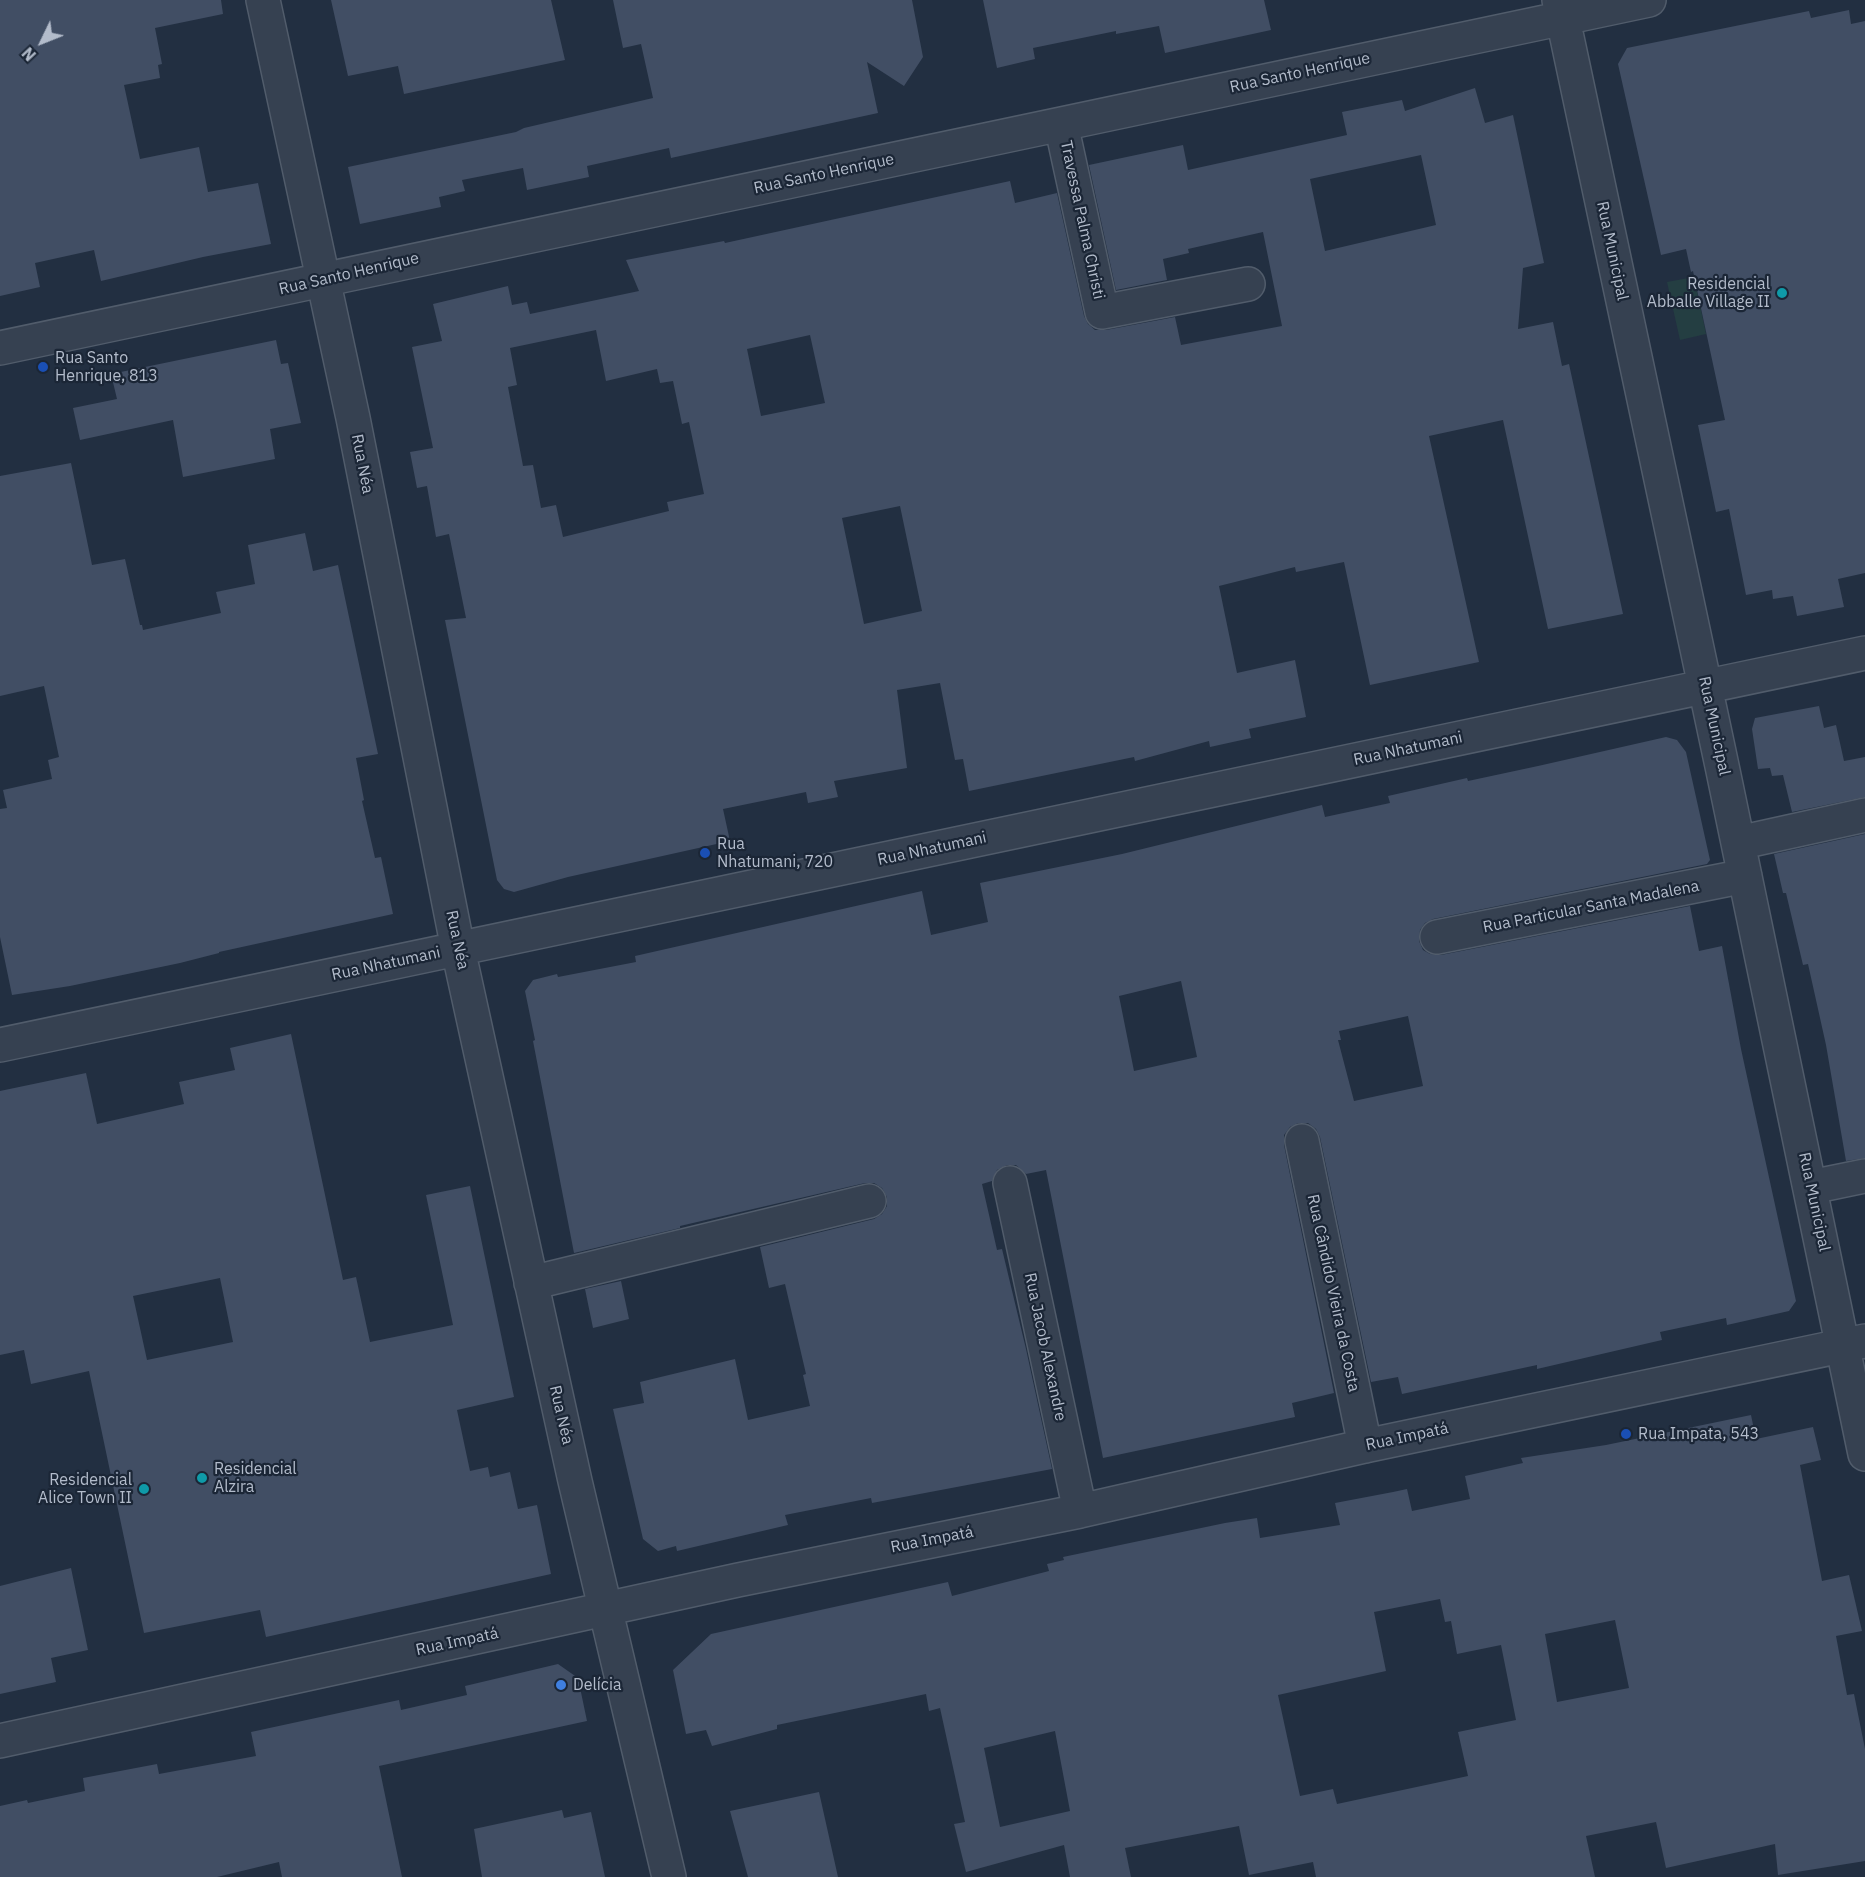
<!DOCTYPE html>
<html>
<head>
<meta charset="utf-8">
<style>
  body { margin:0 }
  #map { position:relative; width:1865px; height:1877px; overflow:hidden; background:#222f41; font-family:"IBM Plex Sans",sans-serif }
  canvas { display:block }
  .north { position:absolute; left:12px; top:12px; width:60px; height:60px; -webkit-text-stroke:4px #1b2636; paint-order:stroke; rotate:227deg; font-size:16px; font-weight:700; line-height:24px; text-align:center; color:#b3bccb }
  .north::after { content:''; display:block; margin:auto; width:21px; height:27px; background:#b3bccb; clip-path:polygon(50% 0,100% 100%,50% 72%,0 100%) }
</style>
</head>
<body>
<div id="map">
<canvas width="1865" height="1877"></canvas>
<div class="north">N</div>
</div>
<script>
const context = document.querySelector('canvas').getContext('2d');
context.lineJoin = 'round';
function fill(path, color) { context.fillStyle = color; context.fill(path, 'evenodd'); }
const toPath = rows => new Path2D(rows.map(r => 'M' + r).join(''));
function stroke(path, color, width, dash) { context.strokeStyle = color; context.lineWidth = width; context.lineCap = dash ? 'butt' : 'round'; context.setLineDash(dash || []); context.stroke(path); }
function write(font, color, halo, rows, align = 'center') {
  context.font = font + ' "IBM Plex Sans",sans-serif'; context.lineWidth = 4.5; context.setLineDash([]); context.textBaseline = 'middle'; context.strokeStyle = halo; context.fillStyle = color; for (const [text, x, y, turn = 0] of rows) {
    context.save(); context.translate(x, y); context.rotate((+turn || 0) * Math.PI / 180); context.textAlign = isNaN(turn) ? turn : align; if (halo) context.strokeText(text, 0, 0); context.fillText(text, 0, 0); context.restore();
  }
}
fill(toPath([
  [1694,277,1706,334,1680,340,1667,282]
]), '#243e42');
fill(toPath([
  [0,0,221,0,223,14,155,28,162,64,158,65,160,78,124,85,140,159,199,147,208,192,258,183,271,244,203,257,101,281,94,250,35,263,40,287,0,296],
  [331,0,551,0,565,60,404,94,398,66,348,76],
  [613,0,912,0,923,57,904,86,867,62,878,113,671,158,669,148,587,166,589,177,527,190,523,168,462,180,465,191,439,197,441,207,360,224,348,167,516,132,524,128,653,98,641,44,623,48],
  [983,0,1264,0,1271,30,1165,53,1159,26,1116,34,1116,31,1033,48,1035,59,997,68],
  [1849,10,1851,24,1865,21,1865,573,1838,579,1844,607,1797,616,1793,596,1773,599,1772,590,1746,595,1729,509,1716,512,1698,425,1725,420,1693,271,1691,272,1686,249,1661,255,1618,64,1627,48,1809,11,1811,18],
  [1475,88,1485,123,1513,115,1544,263,1523,268,1518,329,1553,322,1562,366,1569,364,1623,614,1548,629,1503,420,1429,436,1479,662,1370,685,1344,562,1296,572,1295,567,1219,586,1237,673,1295,660,1306,717,1249,729,1251,738,1210,747,1209,741,1135,761,1134,757,969,791,963,759,955,760,940,683,897,690,907,768,834,781,838,797,808,803,806,792,723,809,730,841,568,877,514,892,504,889,497,880,445,620,466,618,449,534,436,537,427,486,417,488,410,452,433,448,412,347,442,341,433,304,508,286,512,305,527,302,530,314,639,291,626,260,724,241,725,243,1010,181,1015,203,1057,193,1084,316,1088,324,1095,330,1106,330,1175,317,1181,345,1282,326,1263,232,1188,249,1189,253,1163,259,1167,280,1116,290,1089,165,1183,145,1188,170,1347,135,1342,112,1402,100,1405,111],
  [1421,155,1436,225,1325,251,1310,179],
  [596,330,606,381,657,369,660,383,673,381,682,424,689,422,704,494,667,502,669,511,563,537,556,505,541,508,533,465,523,466,508,387,517,385,510,348],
  [810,335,825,403,761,416,747,349],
  [900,506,922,611,864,624,842,518],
  [276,340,281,364,288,363,301,423,270,429,275,459,183,477,173,420,80,440,73,408,117,399,111,374],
  [71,463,92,565,125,559,140,625,142,625,143,630,221,613,216,592,255,584,248,545,305,533,313,571,338,565,378,754,356,758,364,800,362,801,375,858,381,857,393,914,219,952,219,953,180,963,70,986,12,995,0,937,0,809,7,808,3,790,52,779,48,760,59,757,44,686,0,696,0,476],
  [1819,706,1824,728,1836,725,1844,761,1865,757,1865,797,1792,812,1783,775,1772,776,1770,768,1758,769,1752,729,1755,718],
  [1666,737,1677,740,1686,752,1710,860,1707,864,1433,919,1425,923,1420,930,1419,941,1423,950,1430,954,1441,955,1690,906,1699,951,1722,946,1741,1049,1796,1301,1789,1311,1727,1325,1726,1318,1660,1332,1662,1340,1537,1369,1537,1365,1402,1394,1398,1377,1371,1382,1320,1137,1316,1129,1308,1123,1298,1123,1290,1127,1284,1135,1284,1145,1334,1393,1292,1403,1295,1417,1103,1458,1046,1170,1026,1174,1016,1165,1007,1165,997,1170,992,1181,982,1184,997,1250,1002,1249,1026,1349,1052,1469,872,1503,871,1498,785,1515,788,1525,677,1551,676,1546,658,1551,643,1539,613,1409,644,1403,640,1382,735,1359,748,1420,810,1406,803,1375,806,1374,785,1284,769,1288,760,1247,874,1219,882,1214,887,1206,887,1197,882,1188,874,1183,865,1183,680,1226,680,1228,574,1253,533,1041,535,1040,525,991,533,980,557,974,558,977,636,962,635,956,922,891,931,935,988,922,980,883,1122,854,1322,805,1325,817,1390,803,1388,796,1467,778,1468,781,1538,766],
  [1181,981,1197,1057,1134,1071,1119,996],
  [1408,1016,1423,1086,1354,1101,1338,1040,1341,1040,1339,1031],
  [1865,834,1865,1158,1846,1161,1826,1045,1808,964,1803,965,1786,893,1783,893,1774,854],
  [291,1034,343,1280,356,1277,370,1342,453,1325,426,1195,470,1186,514,1397,457,1410,470,1471,488,1467,490,1477,510,1472,518,1509,537,1505,551,1574,266,1637,260,1610,144,1633,89,1371,31,1384,24,1350,0,1355,0,1091,86,1073,97,1124,184,1104,179,1082,235,1070,230,1048],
  [220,1278,233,1342,147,1360,133,1296],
  [621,1281,629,1319,593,1328,585,1289],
  [1751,1415,1756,1439,1813,1427,1821,1460,1800,1465,1822,1581,1849,1575,1862,1631,1836,1636,1847,1695,1854,1694,1865,1749,1865,1861,1778,1875,1775,1844,1666,1868,1656,1822,1586,1836,1595,1877,1316,1877,1313,1862,1249,1875,1239,1826,1125,1848,1131,1877,1070,1877,1064,1845,966,1872,954,1824,965,1822,940,1708,929,1711,926,1694,777,1725,777,1729,712,1746,706,1730,686,1734,673,1670,711,1634,948,1582,952,1596,1049,1571,1047,1564,1064,1560,1063,1557,1225,1523,1257,1518,1260,1538,1340,1525,1335,1503,1393,1492,1407,1489,1412,1511,1470,1499,1465,1476,1523,1463,1521,1458,1606,1445],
  [1440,1599,1445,1622,1451,1621,1457,1654,1501,1645,1516,1720,1458,1732,1468,1776,1337,1804,1333,1789,1300,1796,1278,1695,1386,1671,1374,1612],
  [1615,1620,1629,1688,1557,1702,1545,1634],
  [1055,1731,1070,1811,1000,1827,984,1748],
  [71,1568,88,1650,51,1658,56,1682,0,1694,0,1586],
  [558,1664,578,1678,587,1721,379,1766,402,1877,282,1877,279,1862,217,1877,0,1877,0,1806,27,1800,28,1803,85,1791,83,1778,157,1764,159,1774,256,1756,251,1732,399,1700,401,1710,467,1695,465,1686],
  [819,1792,838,1877,748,1877,730,1811],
  [562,1810,564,1818,591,1812,605,1877,482,1877,474,1829]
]), '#414e64');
const minor = toPath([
  [263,0,353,418,458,949,575,1481,669,1877],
  [1559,0,1722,766,1865,1454],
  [1061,124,1102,312,1248,284],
  [0,348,1649,0],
  [1738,843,1865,815],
  [1437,937,1745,876],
  [0,1045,1865,653],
  [1302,1141,1365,1446],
  [1010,1183,1080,1511],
  [1811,1187,1865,1176],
  [531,1283,869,1201],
  [0,1741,738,1580,1080,1511,1365,1446,1865,1341]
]);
stroke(minor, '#515c6b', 36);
stroke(minor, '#364151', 33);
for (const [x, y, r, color] of [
  [1782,293,6,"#0f9aa8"],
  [43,367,6,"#1a4fb4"],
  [705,853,6,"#1a4fb4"],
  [1626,1434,6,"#1a4fb4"],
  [202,1478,6,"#0f9aa8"],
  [144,1489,6,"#0f9aa8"],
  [561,1685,6,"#3f7fe0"]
]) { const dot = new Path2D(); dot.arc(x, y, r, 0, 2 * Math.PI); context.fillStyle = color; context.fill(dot); stroke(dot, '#1b2636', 2); }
write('16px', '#b3bccb', '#1b2636', [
  ["Rua Santo Henrique",1300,73,-12],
  ["Rua Santo Henrique",824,174,-12],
  ["Travessa Palma Christi",1082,220,78],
  ["Rua Municipal",1612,251,78],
  ["Rua Santo Henrique",349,274,-13],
  ["Rua Néa",362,464,79],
  ["Rua Municipal",1714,726,78],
  ["Rua Nhatumani",1408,749,-12],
  ["Rua Nhatumani",932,849,-12],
  ["Rua Particular Santa Madalena",1591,907,-11],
  ["Rua Néa",457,940,78],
  ["Rua Nhatumani",386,964,-12],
  ["Rua Municipal",1814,1202,78],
  ["Rua Cândido Vieira da Costa",1333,1293,78],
  ["Rua Jacob Alexandre",1045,1347,78],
  ["Rua Néa",561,1415,77],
  ["Rua Impatá",1407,1437,-12],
  ["Rua Impatá",932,1540,-11],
  ["Rua Impatá",457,1642,-12]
]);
write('16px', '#b3bccb', '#1b2636', [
  ["Residencial",1770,284,"right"],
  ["Abballe Village II",1770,302,"right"],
  ["Rua Santo",55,358],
  ["Henrique, 813",55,376],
  ["Rua",717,844],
  ["Nhatumani, 720",717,862],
  ["Rua Impata, 543",1638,1434],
  ["Residencial",214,1469],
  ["Alzira",214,1487],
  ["Residencial",132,1480,"right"],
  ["Alice Town II",132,1498,"right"],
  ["Delícia",573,1685]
], 'left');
</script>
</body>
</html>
